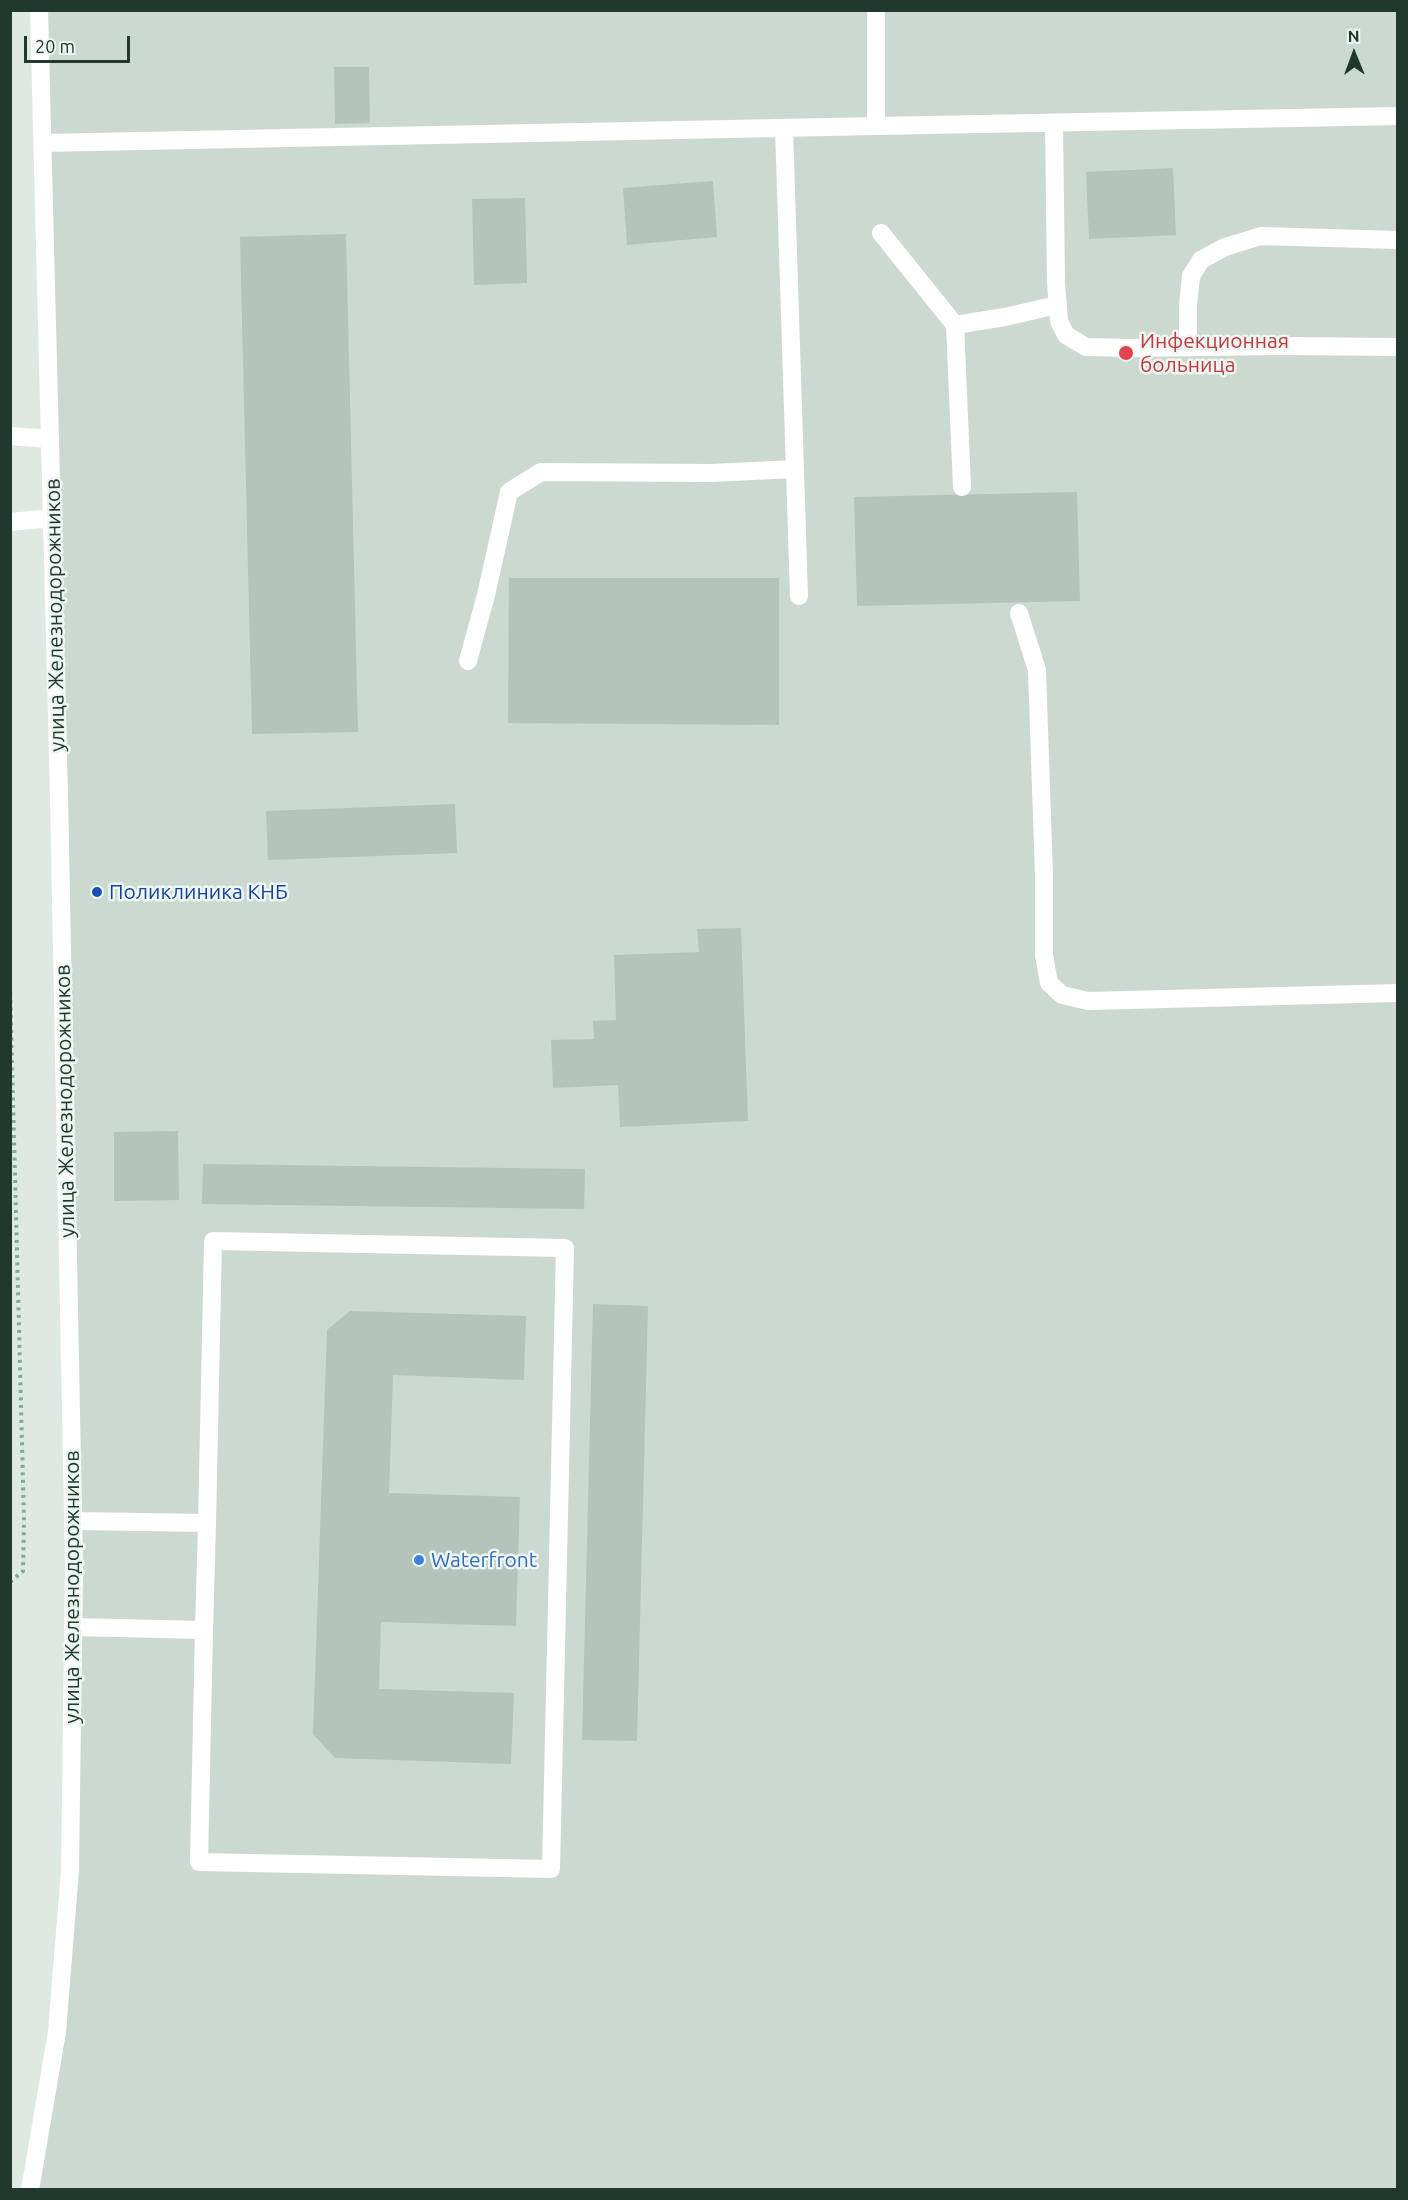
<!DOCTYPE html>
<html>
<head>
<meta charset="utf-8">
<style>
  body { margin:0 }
  #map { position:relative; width:1408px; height:2200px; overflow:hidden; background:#dee9e2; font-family:Ubuntu,sans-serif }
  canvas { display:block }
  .frame { position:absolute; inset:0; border:12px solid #20382e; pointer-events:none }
  .north { position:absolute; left:1324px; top:24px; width:60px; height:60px; -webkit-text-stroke:4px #eef6f1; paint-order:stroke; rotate:359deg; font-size:16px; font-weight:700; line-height:24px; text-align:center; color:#20382e }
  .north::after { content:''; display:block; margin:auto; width:21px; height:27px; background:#20382e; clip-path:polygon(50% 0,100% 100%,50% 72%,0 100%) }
  .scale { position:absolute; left:24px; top:36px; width:106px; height:27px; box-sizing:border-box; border:3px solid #20382e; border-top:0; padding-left:8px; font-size:18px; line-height:21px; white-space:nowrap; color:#20382e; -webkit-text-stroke:4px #eef6f1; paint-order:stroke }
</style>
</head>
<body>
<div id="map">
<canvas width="1408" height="2200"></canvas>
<div class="frame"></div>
<div class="north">N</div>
<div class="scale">20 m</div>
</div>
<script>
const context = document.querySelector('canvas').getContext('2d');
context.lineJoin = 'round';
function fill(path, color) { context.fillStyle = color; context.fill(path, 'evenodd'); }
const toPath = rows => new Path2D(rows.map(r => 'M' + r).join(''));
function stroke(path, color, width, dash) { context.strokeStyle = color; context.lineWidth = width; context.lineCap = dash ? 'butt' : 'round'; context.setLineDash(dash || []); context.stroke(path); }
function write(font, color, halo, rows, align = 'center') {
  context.font = font + ' Ubuntu,sans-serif'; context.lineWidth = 5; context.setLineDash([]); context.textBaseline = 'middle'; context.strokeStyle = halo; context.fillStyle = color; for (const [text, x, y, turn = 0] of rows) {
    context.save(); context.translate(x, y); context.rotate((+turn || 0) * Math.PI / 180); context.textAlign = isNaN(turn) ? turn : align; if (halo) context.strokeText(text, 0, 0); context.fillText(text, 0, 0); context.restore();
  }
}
fill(toPath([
  [39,11,1397,11,1397,2189,30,2190,70,1870]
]), '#ccd9d1');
fill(toPath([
  [334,67,369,67,370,123,335,124],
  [1173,168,1176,235,1089,239,1086,172],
  [713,181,717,237,627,245,623,188],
  [525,198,527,283,474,285,472,199],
  [346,234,358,732,252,734,240,237],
  [1077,492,1080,601,857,606,854,497],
  [509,578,779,578,779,725,508,723],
  [455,804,457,853,268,860,266,811],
  [741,928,748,1121,620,1127,618,1085,553,1088,551,1040,594,1039,593,1021,616,1020,614,955,699,952,697,929],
  [178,1131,179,1200,114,1201,114,1132],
  [203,1164,585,1169,584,1209,202,1204],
  [593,1304,648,1306,637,1741,582,1740],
  [350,1311,526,1316,524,1380,393,1375,389,1493,520,1497,516,1626,381,1622,379,1689,514,1693,511,1764,335,1758,313,1734,327,1330]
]), '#b4c4bb');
stroke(toPath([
  [10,985,24,1520,23,1571,10,1582]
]), '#7fac97', 4, [3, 4.5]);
stroke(toPath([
  [876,10,876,126,1398,116],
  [1054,123,1056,283,1059,321,1066,335,1086,347,1130,348,1279,346,1398,347],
  [784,128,799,596],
  [43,143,876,126],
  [881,233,955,325,962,487],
  [955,325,1005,317,1057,305],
  [1188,347,1188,306,1191,276,1201,260,1225,247,1261,236,1398,240],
  [10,436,50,439],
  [10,522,52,518],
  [1019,613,1037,670,1044,876,1044,955,1049,983,1062,995,1088,1001,1398,993],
  [468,661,486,595,509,492,541,472,711,473,795,469],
  [73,1627,204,1630,199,1862,551,1869,565,1248,213,1241,207,1523,74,1521],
  [204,1630,207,1523]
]), '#fff', 18);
stroke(toPath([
  [30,2190,57,2032,70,1870,74,1567,59,795,39,10]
]), '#fff', 18);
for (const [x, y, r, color] of [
  [1126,353,8,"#e0444e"],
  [97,892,6,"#1a4fb4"],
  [419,1560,6,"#3f7fe0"]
]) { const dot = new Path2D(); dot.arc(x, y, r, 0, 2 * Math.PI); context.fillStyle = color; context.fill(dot); stroke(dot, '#eef6f1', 2); }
write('21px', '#be3a42', '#eef6f1', [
  ["Инфекционная",1140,341],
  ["больница",1140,365]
], 'left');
write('21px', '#20382e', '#eef6f1', [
  ["улица Железнодорожников",55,615,-91],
  ["улица Железнодорожников",65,1101,-91],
  ["улица Железнодорожников",72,1587,-90]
]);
write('21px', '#164399', '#eef6f1', [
  ["Поликлиника КНБ",109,892]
], 'left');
write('21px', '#366cbe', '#eef6f1', [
  ["Waterfront",431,1560]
], 'left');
</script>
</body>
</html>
